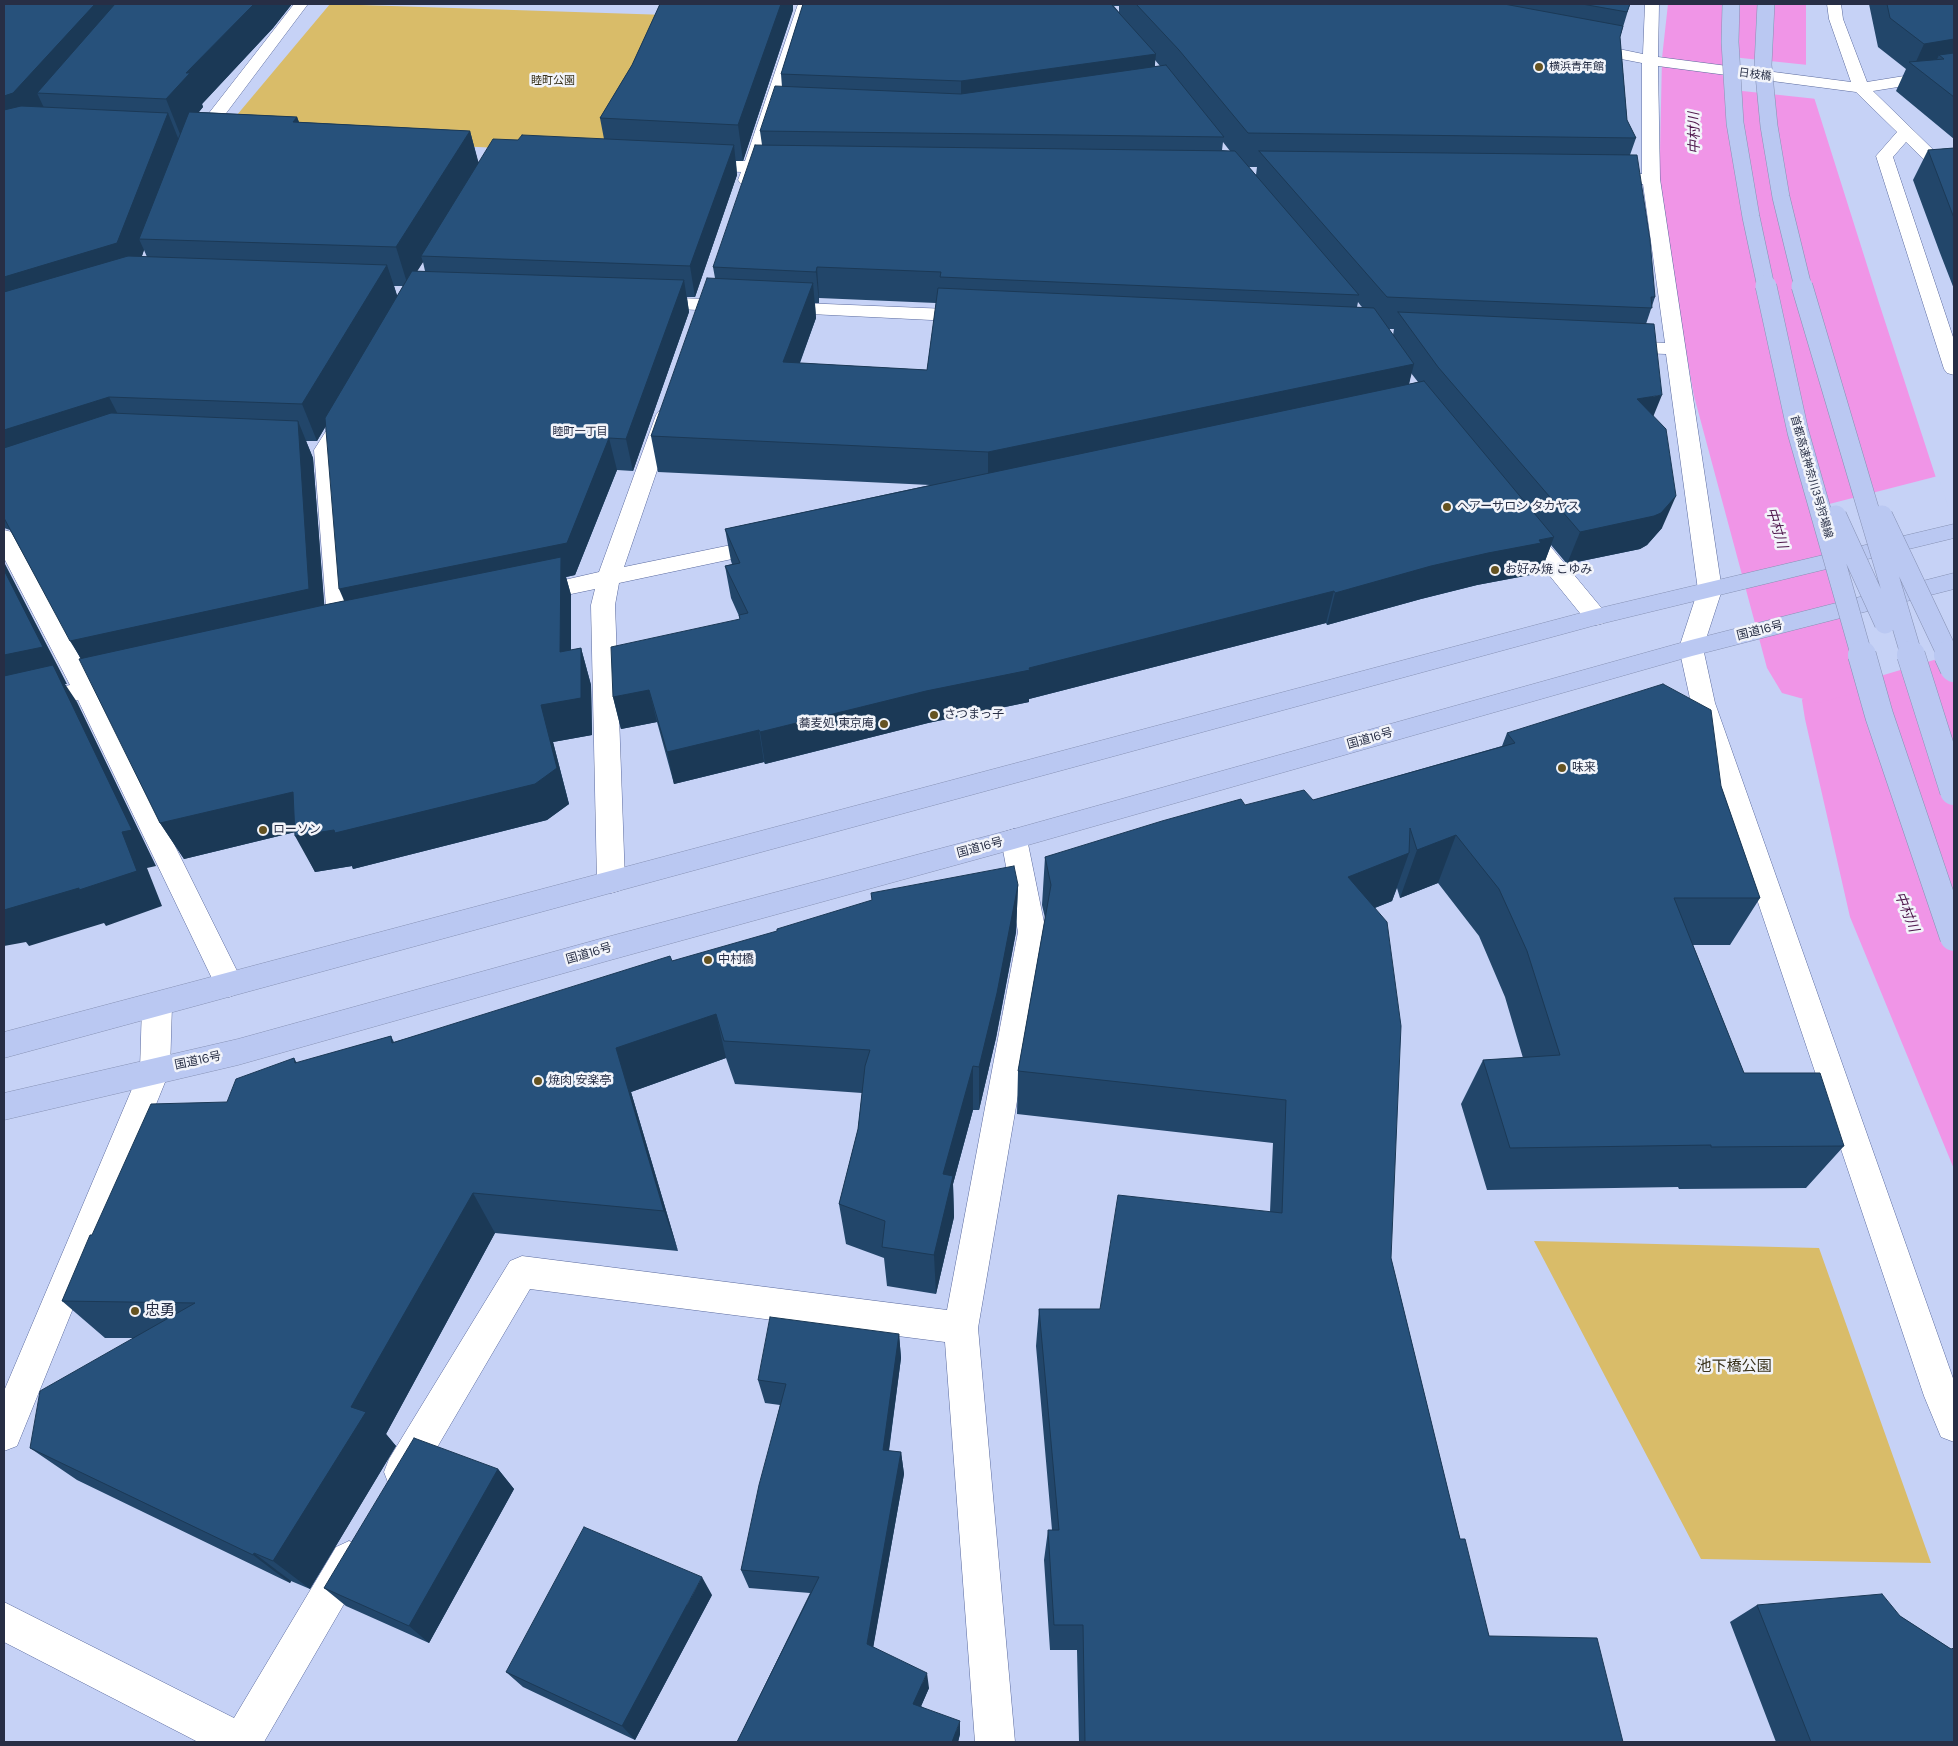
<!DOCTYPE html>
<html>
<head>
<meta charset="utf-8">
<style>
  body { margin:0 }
  #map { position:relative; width:1958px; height:1746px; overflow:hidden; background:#c6d2f6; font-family:"DM Sans",sans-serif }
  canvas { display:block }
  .frame { position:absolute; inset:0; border:5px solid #272e45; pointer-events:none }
</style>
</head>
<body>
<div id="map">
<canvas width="1958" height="1746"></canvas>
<div class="frame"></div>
</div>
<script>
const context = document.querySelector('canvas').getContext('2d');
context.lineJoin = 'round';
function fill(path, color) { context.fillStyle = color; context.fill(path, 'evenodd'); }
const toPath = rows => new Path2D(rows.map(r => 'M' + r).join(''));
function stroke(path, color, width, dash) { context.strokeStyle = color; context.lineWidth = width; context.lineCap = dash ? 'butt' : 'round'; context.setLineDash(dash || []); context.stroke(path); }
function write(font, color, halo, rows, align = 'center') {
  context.font = font + ' "DM Sans","Noto Sans JP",sans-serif'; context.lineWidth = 5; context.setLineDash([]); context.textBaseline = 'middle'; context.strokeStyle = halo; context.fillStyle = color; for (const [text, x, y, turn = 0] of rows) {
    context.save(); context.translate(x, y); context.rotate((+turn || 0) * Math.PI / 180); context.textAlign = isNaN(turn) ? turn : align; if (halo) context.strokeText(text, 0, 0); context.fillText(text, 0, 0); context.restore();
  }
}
fill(toPath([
  [330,4,667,15,597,153,221,134],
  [1534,1241,1819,1248,1931,1563,1701,1559]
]), '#d9bc69');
fill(toPath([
  [1701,4,1806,4,1806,72,1879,303,1954,533,1954,1169,1850,917,1805,719,1710,125]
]), '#f095e7');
fill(toPath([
  [1703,54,1808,65,1808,72,1817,99,1705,87],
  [1938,476,1954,525,1954,654,1800,700,1771,519]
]), '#c6d2f6');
fill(toPath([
  [1668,4,1730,4,1726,58,1733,200,1780,396,1869,668,1854,693,1818,703,1782,693,1767,668,1694,396,1659,200,1662,58,1668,4]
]), '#f095e7');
const minor = toPath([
  [294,4,308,4,200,148,188,148,186,144,188,140,294,4],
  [798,4,812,4,761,162,785,163,791,164,794,168,791,172,785,173,758,172,753,184,747,185,741,184,738,180,741,172,692,169,689,165,692,161,698,160,745,161,798,4],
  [1645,4,1659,4,1658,57,1851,82,1829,19,1827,4,1841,4,1843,19,1867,82,1954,68,1954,78,1873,91,1954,170,1954,184,1948,183,1906,142,1893,157,1954,340,1954,375,1947,373,1944,369,1876,156,1897,132,1856,92,1658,66,1660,179,1722,590,1703,648,1715,703,1954,1381,1954,1442,1941,1437,1924,1396,1691,703,1679,648,1698,590,1666,354,1619,352,1612,350,1609,346,1612,342,1619,340,1665,343,1643,184,1603,184,1597,183,1594,179,1597,175,1603,174,1642,174,1642,63,1585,52,1580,50,1577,47,1580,44,1585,42,1643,54,1645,4],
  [650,297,734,300,741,302,744,306,741,310,734,312,643,307,640,303,643,299,650,297],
  [777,302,972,310,979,312,982,316,979,320,972,322,770,312,767,308,770,304,777,302],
  [347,407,354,409,357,413,336,450,352,633,348,639,340,641,332,639,328,633,314,450,340,409,347,407],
  [666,409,673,411,676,415,624,567,765,538,773,540,776,545,773,550,765,552,619,583,615,605,625,882,621,890,611,893,601,890,597,882,591,605,595,589,533,602,525,599,521,594,525,589,599,572,656,415,659,411,666,409],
  [1523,521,1531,523,1604,611,1608,617,1604,623,1596,625,1588,623,1515,533,1512,528,1515,523,1523,521],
  [4,530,12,532,15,537,92,680,129,671,138,674,141,680,138,686,100,695,244,985,239,993,229,997,219,993,78,700,4,717,4,699,70,685,4,558,4,530],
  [1014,829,1024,832,1027,839,1046,932,978,1328,1015,1742,975,1742,945,1342,530,1289,415,1485,402,1490,389,1485,384,1472,389,1459,510,1261,522,1256,947,1310,1018,932,1001,839,1004,832,1014,829],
  [157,993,167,996,172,1005,170,1070,17,1446,4,1451,4,1391,140,1070,142,1005,147,996,157,993],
  [349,1541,362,1547,368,1560,362,1573,264,1742,198,1742,4,1642,4,1602,234,1718,336,1547,349,1541]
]);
const highway = toPath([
  [1954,524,1954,538,1596,625,4,1058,4,1032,1596,609,1954,524],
  [1954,573,1954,589,1692,656,1014,849,607,961,238,1065,4,1120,4,1093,238,1039,607,937,1014,829,1691,640,1954,573]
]);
stroke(minor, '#5a6a9e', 1);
stroke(highway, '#8792b5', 1);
fill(minor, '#fff');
fill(highway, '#bac8f2');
const highwayBridgeFar2 = toPath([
  [1731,4,1730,42,1735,123,1751,217,1766,287],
  [1766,4,1763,65,1769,126,1781,197,1803,287]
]);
const highwayBridgeFar1 = toPath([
  [1766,286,1798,432,1862,657],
  [1802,286,1912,657],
  [1836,516,1885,623],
  [1882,516,1949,657]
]);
const highwayBridge = toPath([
  [1862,655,1879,715,1954,937],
  [1911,655,1954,791],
  [1948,655,1954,668]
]);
stroke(highwayBridgeFar2, '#8792b5', 18, []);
stroke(highwayBridgeFar1, '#8792b5', 22, []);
stroke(highwayBridge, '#8792b5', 29, []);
stroke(highwayBridgeFar2, '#bac8f2', 17);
stroke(highwayBridgeFar1, '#bac8f2', 21);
stroke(highwayBridge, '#bac8f2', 28);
fill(toPath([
  [4,4,292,4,273,28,202,104,203,107,199,112,297,117,299,122,470,131,478,162,518,140,604,139,600,118,632,65,660,4,793,4,793,10,743,161,736,161,737,175,695,297,687,297,689,312,633,471,617,470,575,575,566,577,571,595,571,650,581,648,591,685,592,735,553,742,569,804,547,820,353,869,352,866,315,872,295,832,184,859,160,823,81,659,10,530,4,528,4,529],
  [144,250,147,257,142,256],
  [423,262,425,271,417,271],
  [394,286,403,286,397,296],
  [326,426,344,601,324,605,313,458,306,441,317,441],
  [803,4,1630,4,1620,37,1627,120,1636,138,1630,155,1655,297,1646,324,1662,528,1647,545,1640,549,1567,564,1551,545,1542,569,1531,572,1530,575,1477,585,1421,599,1327,625,1326,623,1029,699,1029,702,928,723,765,764,764,762,674,784,657,722,621,729,613,697,740,619,739,616,731,598,725,566,732,564,731,561,725,529,930,485,658,472,651,436,715,278,713,267,762,145,760,131,782,87,781,74],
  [1114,6,1119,6,1119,12],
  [1155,60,1160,66,1155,66],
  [1223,142,1230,151,1222,150],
  [1249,167,1257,167,1256,175],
  [819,298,936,303,927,370,800,363,816,318,815,303,819,303],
  [1358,302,1361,306,1362,307,1357,307],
  [1389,329,1394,329,1393,335],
  [1411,373,1418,382,1409,384],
  [1869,4,1954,4,1954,139,1896,91,1906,69,1878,47],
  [1954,148,1954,289,1940,253,1913,180,1928,150],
  [1507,733,1721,786,1760,898,1730,945,1693,945,1744,1073,1844,1146,1806,1188,1679,1189,1678,1187,1487,1190,1461,1104,1483,1060,1523,1058,1505,997,1479,936,1438,883,1400,898,1397,888,1392,901,1375,908,1391,1258,1460,1539,1489,1636,1623,1742,1079,1742,1077,1650,1050,1650,1044,1560,1048,1530,1052,1530,1036,1346,1039,1309,1100,1309,1270,1212,1273,1143,1017,1114,1018,1071,1045,918,1042,905,1045,857,1245,805,1313,800,1502,746],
  [1018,885,1016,932,996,1038,979,1110,973,1110,953,1184,954,1217,936,1294,887,1286,884,1258,846,1244,839,1204,858,1129,862,1093,735,1084,726,1058,631,1092,678,1251,495,1233,386,1434,396,1446,310,1589,291,1581,290,1583,77,1480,30,1448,133,1338,105,1338,62,1301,92,1235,227,1102,294,1058,297,1063,391,1036,394,1042,672,961],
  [899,1334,901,1358,889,1451,901,1452,904,1474,873,1647,929,1688,921,1706,960,1734,958,1742,737,1742,810,1593,749,1588,741,1570,780,1405,765,1403,758,1380],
  [498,1469,514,1489,429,1643,346,1606,324,1588],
  [712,1595,635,1740,523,1687,506,1672],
  [1757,1605,1900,1616,1951,1649,1954,1742,1776,1742,1730,1622]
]), '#22466a');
fill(toPath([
  [95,4,138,4,37,93,45,110,4,136,4,96],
  [254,4,292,4,273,28,202,104,203,107,180,134,166,99,186,73],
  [781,4,793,4,793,10,743,161,738,125],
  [1954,39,1954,65,1939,55,1932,70,1914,66,1924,44],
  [1156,54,1153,83,961,110,961,81],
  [168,113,182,148,139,239,144,250,134,278,4,319,4,277],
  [297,117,310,154,293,122],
  [470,131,480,168,421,256,423,262,408,286,396,247],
  [734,145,737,175,695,297,690,266],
  [387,265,399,301,317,441,302,404],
  [817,267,819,298,819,303,816,272],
  [684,280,689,312,633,471,626,439],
  [813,283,816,318,787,397,783,362],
  [1414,364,1405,400,988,488,988,452],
  [1662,395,1649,427,1637,399],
  [109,397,128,434,4,474,4,430],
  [298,421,313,458,326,627,93,678,70,641],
  [609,438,617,470,575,575,566,577,571,595,571,689,353,621,339,589],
  [1676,496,1662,528,1647,545,1640,549,1567,564,1580,532],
  [1554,537,1542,569,1531,572,1530,575,1477,585,1421,599,1327,625,1335,593,1431,566],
  [4,562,67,684,65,684,77,702,156,866,147,868,162,906,106,926,104,923,29,946,26,942,4,946],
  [1334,591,1326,623,1029,699,1029,702,928,723,765,764,760,732,926,691,1029,668],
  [581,648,591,685,592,735,553,742,569,804,547,820,353,869,352,866,315,872,295,836,541,705],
  [649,690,657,722,621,729,613,697],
  [759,730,764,762,674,784,667,752],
  [293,792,312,828,184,859,160,823],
  [1456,835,1438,883,1400,898,1417,850],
  [1409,853,1392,901,1334,924,1348,877],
  [1018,885,1016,932,996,1038,979,1110,979,1067],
  [716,1014,726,1058,631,1092,678,1251,664,1211,616,1048],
  [973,1066,973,1110,953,1184,954,1217,936,1294,934,1255,943,1174],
  [473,1193,495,1233,386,1434,396,1446,310,1589,273,1561,351,1407],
  [899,1334,901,1358,886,1471,883,1450],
  [901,1452,904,1474,871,1660,867,1644],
  [498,1469,514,1489,429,1643,409,1626],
  [254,1553,291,1581,290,1583,253,1555],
  [702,1577,712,1595,635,1740,622,1726],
  [927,1673,929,1688,916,1718,913,1704],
  [960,1721,960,1734,958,1742,952,1742]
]), '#1b3956');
const building = toPath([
  [4,4,95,4,13,93,4,96,4,4],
  [115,4,254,4,186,73,190,73,166,99,37,93,115,4],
  [660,4,781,4,738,125,600,118,632,65,660,4],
  [803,4,1111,4,1156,54,961,81,781,74,803,4],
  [1136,4,1504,4,1623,26,1620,37,1627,120,1636,138,1248,133,1179,50,1136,4],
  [1582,4,1630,4,1627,12,1582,4],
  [1887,4,1954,4,1954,39,1924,44,1890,18,1887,4],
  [1954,53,1954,97,1909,62,1944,59,1939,55,1954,53],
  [1166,65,1224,137,760,131,775,86,961,94,1166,65],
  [21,106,168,113,117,243,4,277,4,110,21,106],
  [189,112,297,117,293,122,470,131,396,247,139,239,189,112],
  [522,135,734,145,690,266,421,256,493,139,518,140,522,135],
  [755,145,1235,151,1359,295,940,277,941,272,817,267,816,272,713,267,755,145],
  [1954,148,1954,218,1928,150,1954,148],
  [1259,151,1637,155,1650,240,1655,297,1651,297,1652,308,1387,297,1259,151],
  [128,256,387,265,302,404,109,397,4,430,4,292,128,256],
  [412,271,684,280,626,439,609,438,567,543,339,589,325,418,412,271],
  [707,278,813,283,783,362,927,370,938,288,1374,308,1414,364,988,452,651,436,707,278],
  [1398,312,1654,324,1662,395,1637,399,1666,429,1676,496,1661,513,1654,516,1580,532,1438,367,1398,312],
  [1424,381,1554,537,1539,540,1541,543,1488,553,1431,566,1335,593,1334,591,1029,668,1030,670,926,691,760,732,759,730,667,752,649,690,613,697,611,647,740,619,739,615,748,613,725,566,740,563,725,529,1424,381],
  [111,413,298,421,309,589,70,641,4,518,4,448,111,413],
  [561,557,560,652,581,648,581,698,541,705,557,768,535,784,335,833,334,830,295,836,293,792,160,823,79,659,324,605,561,557],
  [4,570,43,647,4,655,4,570],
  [53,665,132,830,122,832,137,871,79,890,79,888,4,910,4,676,53,665],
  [1663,684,1711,710,1721,786,1760,898,1674,898,1744,1073,1820,1073,1844,1146,1711,1147,1711,1145,1510,1148,1483,1060,1560,1055,1527,951,1499,889,1456,835,1417,850,1410,828,1409,853,1348,877,1387,922,1401,1026,1391,1258,1460,1539,1465,1539,1489,1636,1597,1638,1623,1742,1085,1742,1083,1625,1054,1625,1048,1530,1059,1530,1039,1309,1100,1309,1118,1195,1282,1213,1286,1100,1018,1071,1051,885,1045,857,1162,821,1241,799,1245,805,1304,790,1313,800,1515,743,1507,733,1663,684],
  [1014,866,1018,885,997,993,979,1067,973,1066,943,1174,953,1176,934,1255,882,1247,885,1221,839,1204,858,1129,865,1066,870,1050,724,1041,716,1014,616,1048,664,1211,473,1193,351,1407,366,1412,273,1561,254,1553,253,1555,30,1448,40,1391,195,1303,62,1301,90,1235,92,1235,151,1104,227,1102,236,1079,294,1058,295,1063,391,1036,392,1043,670,956,672,961,777,931,777,929,872,900,871,893,1014,866],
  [770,1317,899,1334,883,1450,901,1452,867,1644,927,1673,913,1704,960,1721,952,1742,737,1742,819,1577,741,1570,759,1485,786,1384,758,1380,770,1317],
  [414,1438,498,1469,409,1626,324,1588,414,1438],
  [584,1527,702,1577,622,1726,506,1672,584,1527],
  [1882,1594,1900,1616,1951,1649,1954,1648,1954,1742,1811,1742,1757,1605,1882,1594]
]);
fill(building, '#27517b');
stroke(building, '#1b3956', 1);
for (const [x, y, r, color] of [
  [1539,67,5,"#655321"],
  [1447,507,5,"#655321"],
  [1495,570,5,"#655321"],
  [934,715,5,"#655321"],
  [884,724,5,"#655321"],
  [1562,768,5,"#655321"],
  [263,830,5,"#655321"],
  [708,960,5,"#655321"],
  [538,1081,5,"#655321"],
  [135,1311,5,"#655321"]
]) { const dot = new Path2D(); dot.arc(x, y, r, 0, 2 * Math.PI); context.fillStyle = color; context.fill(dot); stroke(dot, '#f2f4fa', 2); }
write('11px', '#272e45', '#f2f4fa', [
  ["横浜青年館",1549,67]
], 'left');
write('11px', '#272e45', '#f2f4fa', [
  ["日枝橋",1755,75,7],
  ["首都高速神奈川3号狩場線",1811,477,74]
]);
write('11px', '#3a331d', '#f2f4fa', [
  ["睦町公園",553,81]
]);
write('11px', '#272e45', '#f2f4fa', [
  ["睦町一丁目",580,432]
]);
write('12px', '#272e45', '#f2f4fa', [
  ["ヘアーサロン タカヤス",1457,507],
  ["お好み焼 こゆみ",1505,570],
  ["さつまっ子",944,715],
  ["蕎麦処 東京庵",874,724,"right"],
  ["味来",1572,768],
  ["ローソン",273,830],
  ["中村橋",718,960],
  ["焼肉 安楽亭",548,1081]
], 'left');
write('12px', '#272e45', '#f2f4fa', [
  ["国道16号",1760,631,-14],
  ["国道16号",1370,739,-16],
  ["国道16号",980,848,-15],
  ["国道16号",589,954,-16],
  ["国道16号",198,1061,-12]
]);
write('italic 14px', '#4c1449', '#f2f4fa', [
  ["中村川",1695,133,-91],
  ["中村川",1776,528,73],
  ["中村川",1906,912,68]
]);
write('15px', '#272e45', '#f2f4fa', [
  ["忠勇",145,1311]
], 'left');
write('15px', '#3a331d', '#f2f4fa', [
  ["池下橋公園",1734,1367]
]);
</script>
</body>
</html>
